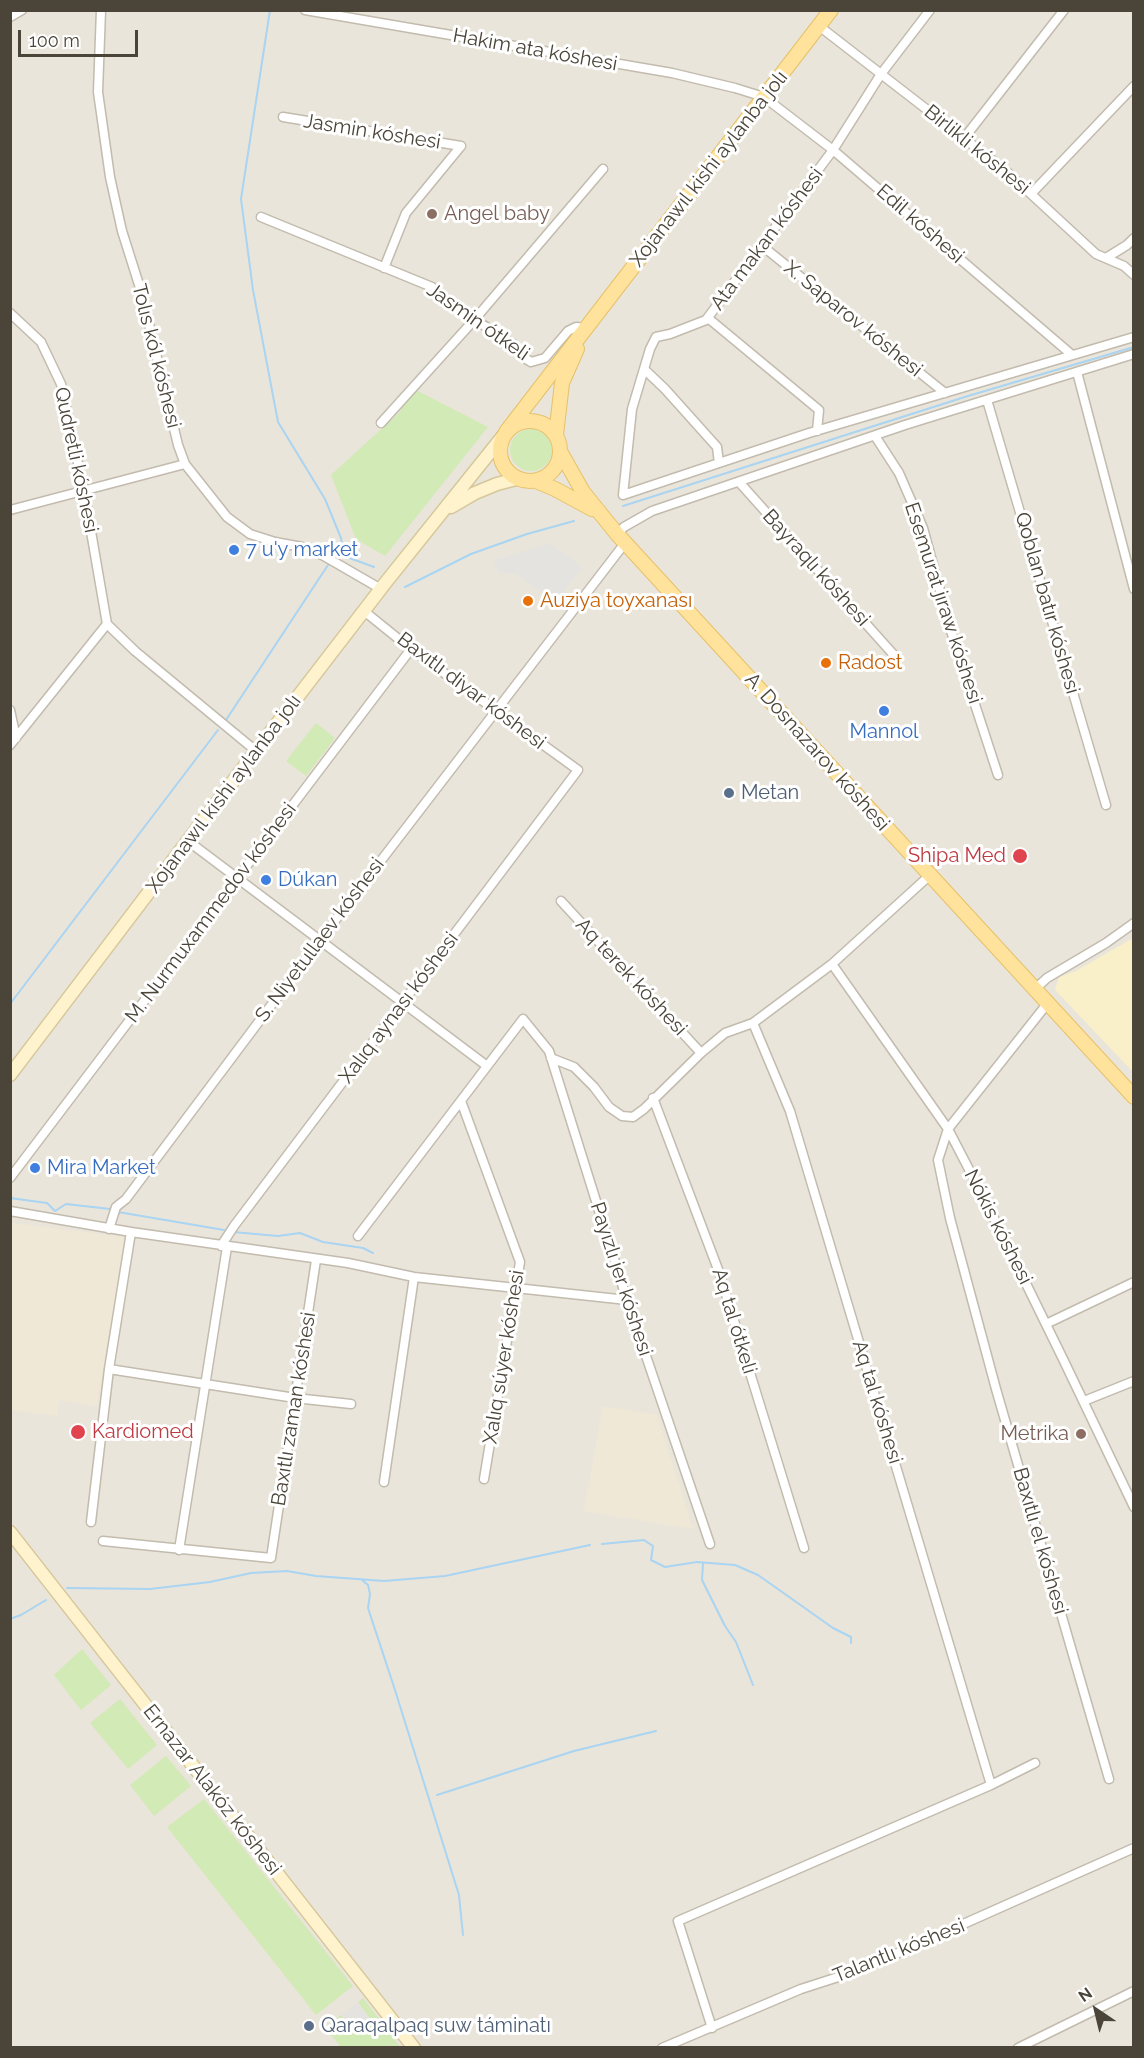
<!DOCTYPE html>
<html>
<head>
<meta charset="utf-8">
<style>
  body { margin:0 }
  #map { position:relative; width:1144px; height:2058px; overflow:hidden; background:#f6f3ec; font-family:Raleway,sans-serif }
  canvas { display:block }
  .frame { position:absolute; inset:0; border:12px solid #4b4439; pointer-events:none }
  .north { position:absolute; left:1066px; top:1980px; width:60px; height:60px; -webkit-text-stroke:4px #fff; paint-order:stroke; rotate:325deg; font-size:16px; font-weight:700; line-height:24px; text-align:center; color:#4b4439 }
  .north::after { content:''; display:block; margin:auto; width:21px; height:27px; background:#4b4439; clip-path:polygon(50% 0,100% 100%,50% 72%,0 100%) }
  .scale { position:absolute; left:18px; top:30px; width:120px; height:27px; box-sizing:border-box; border:3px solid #4b4439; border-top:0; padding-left:8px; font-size:18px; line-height:21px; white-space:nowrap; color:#4b4439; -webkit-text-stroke:4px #fff; paint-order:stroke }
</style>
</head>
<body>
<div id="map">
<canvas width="1144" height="2058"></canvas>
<div class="frame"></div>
<div class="north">N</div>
<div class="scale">100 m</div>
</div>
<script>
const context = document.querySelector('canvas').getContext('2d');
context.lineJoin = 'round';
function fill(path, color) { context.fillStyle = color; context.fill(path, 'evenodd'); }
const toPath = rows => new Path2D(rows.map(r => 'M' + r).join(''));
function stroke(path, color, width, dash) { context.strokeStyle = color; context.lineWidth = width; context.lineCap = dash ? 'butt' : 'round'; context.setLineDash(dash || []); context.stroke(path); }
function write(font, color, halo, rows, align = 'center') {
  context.font = font + ' Raleway,sans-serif'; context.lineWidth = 6; context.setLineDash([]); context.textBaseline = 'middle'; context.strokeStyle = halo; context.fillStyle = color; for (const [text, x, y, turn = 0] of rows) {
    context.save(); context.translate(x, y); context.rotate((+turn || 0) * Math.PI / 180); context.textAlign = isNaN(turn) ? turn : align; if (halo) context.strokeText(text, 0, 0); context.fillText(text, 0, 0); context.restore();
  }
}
fill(toPath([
  [11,11,1133,11,1133,2047,11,2048]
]), '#eae5da');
fill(toPath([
  [11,1223,126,1237,97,1406,60,1400,57,1416,11,1410],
  [603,1406,657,1415,693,1529,584,1511]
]), '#efe8d6');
fill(toPath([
  [414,389,488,427,385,556,356,539,331,475,399,413],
  '510 450a21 21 0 1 1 42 0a21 21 0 1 1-42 0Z',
  [316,723,335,738,306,776,286,761],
  [82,1649,111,1685,81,1710,54,1675],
  [120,1699,157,1745,128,1769,90,1723],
  [166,1756,191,1786,154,1816,130,1785],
  [204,1799,353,1986,316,2015,167,1827],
  [363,1998,400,2047,341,2047,325,2027,341,2015,354,2033,371,2020,358,2002]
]), '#d2eab5');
fill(toPath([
  [1133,938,1133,1072,1055,990,1059,977,1076,971]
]), '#f9efc9');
fill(toPath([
  [550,543,582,567,556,603,516,574,499,573,494,560],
  [358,2003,369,2019,354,2031,342,2015]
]), '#e5e3e0');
stroke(toPath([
  [270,10,241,199,253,290,278,422,325,499,341,538,344,556,374,567],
  [623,506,968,396,1134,347],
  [405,587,471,554,527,534,574,521],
  [226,720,328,565],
  [10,1004,218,730],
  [10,1198,47,1203,55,1211,66,1204,110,1209],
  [118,1212,224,1230],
  [233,1232,278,1236,300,1233,323,1242,363,1248,373,1253],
  [602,1544,644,1540,653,1546,651,1560,665,1567,697,1562,735,1565,758,1575,833,1628,851,1637,851,1643],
  [703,1563,702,1580,725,1626,736,1642,753,1685],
  [362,1580,368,1585,370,1594,368,1608,395,1690,459,1895,463,1935],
  [67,1588,150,1589,210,1582,251,1573,287,1571,316,1576,384,1581,445,1576,590,1545],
  [10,1619,21,1615,46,1600],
  [437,1795,574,1751,656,1731]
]), '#a9d4f2', 2);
const minor = toPath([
  [101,10,98,92,110,177,122,231,141,291,178,445,185,464,227,517,250,534,275,542,302,547,324,556,381,589],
  [305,10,672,73,735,88,764,97,833,150,1072,355],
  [930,10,881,74,833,150,706,320,670,334,656,337,650,349,632,409,623,495,809,433,1134,337],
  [10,17,22,10],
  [819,26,1005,170,1096,254,1124,266,1134,275],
  [283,117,461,146],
  [965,137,1064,10],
  [1031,194,1134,86],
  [261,217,432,287,452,305,513,344,523,357,531,362,545,358,568,331,576,327,586,328],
  [761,245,945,393],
  [1106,258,1127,245,1134,238],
  [384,268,406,213,461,146],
  [10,313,41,342,61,384,84,491,107,624],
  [708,318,819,410,817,431],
  [644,369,665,389,717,447,719,463],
  [1077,372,1134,589],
  [987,400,1106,805],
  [381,423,475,319,603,169],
  [875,436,899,473,923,528,951,631,998,775],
  [739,482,893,654],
  [10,510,185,464],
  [617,534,624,527,652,511,905,425,1134,354],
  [107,624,135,651,256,751],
  [10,710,16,738],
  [10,745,107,624],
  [188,841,487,1066],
  [561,901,701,1053],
  [832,964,948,1129,987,1204,1063,1359,1134,1507],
  [1034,990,1047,978,1106,943,1134,923],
  [1047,1004,948,1129,938,1160,950,1218,996,1389,1109,1779],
  [753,1023,790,1111,991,1785],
  [551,1058,574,1067,594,1087,609,1107,622,1116,633,1117,644,1109,701,1053,725,1033,753,1023,832,964,929,876],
  [653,1098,719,1272,804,1548],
  [461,1101,520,1262,484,1479],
  [10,1178,411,649],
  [10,1211,131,1232,348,1263,414,1277,627,1300],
  [109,1229,116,1207,126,1199,320,940,625,543],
  [358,1236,523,1019,549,1051,627,1300,710,1544],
  [221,1246,234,1226,578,770,411,649,364,611],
  [1046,1324,1134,1282],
  [109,1369,295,1398,351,1404],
  [1084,1401,1134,1381],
  [384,1482,414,1277],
  [91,1522,109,1369,131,1232],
  [103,1541,271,1558,316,1260],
  [179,1550,227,1247],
  [712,2028,678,1921,991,1785,1035,1763],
  [662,2048,801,1989,860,1970,1134,1848],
  [1018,2048,1134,1991]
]);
const secondary = toPath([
  [451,507,475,493,497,484,516,479],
  [10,1075,256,751,386,582,503,436],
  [10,1532,414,2048]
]);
const primary = toPath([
  '500 451a30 30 0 1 1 60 0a30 30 0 1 1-60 0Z',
  [506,432,831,10],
  [556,435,562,383,577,349],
  [561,453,583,492,617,534,1134,1097],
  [536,481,555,489,592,509]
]);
stroke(minor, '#c2bbae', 11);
stroke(secondary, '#d6c79b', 15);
stroke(primary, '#e6c16a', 16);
stroke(minor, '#fff', 8);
stroke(secondary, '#fff3cd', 12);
stroke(primary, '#ffe39c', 14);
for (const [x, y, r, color] of [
  [432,214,6,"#8d6e63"],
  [234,550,6,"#3f7fe0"],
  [528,601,6,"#e8710a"],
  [826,663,6,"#e8710a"],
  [884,711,6,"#3f7fe0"],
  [729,793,6,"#5c6f8a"],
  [1020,856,8,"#e0444e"],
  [266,880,6,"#3f7fe0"],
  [35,1168,6,"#3f7fe0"],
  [78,1432,8,"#e0444e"],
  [1081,1434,6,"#8d6e63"],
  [309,2026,6,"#5c6f8a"]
]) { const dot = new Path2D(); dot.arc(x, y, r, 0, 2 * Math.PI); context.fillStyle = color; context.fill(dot); stroke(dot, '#fff', 2); }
write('20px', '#4b4439', '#fff', [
  ["Hakim ata kóshesi",535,50,10],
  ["Jasmin kóshesi",372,132,9],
  ["Birlikli kóshesi",977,150,39],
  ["Xojanawıl kishi aylanba jolı",709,169,-52],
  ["Edil kóshesi",920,224,41],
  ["Ata makan kóshesi",767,239,-53],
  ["X. Saparov kóshesi",853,319,39],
  ["Jasmin ótkeli",478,322,35],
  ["Tolıs kól kóshesi",156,356,76],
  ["Qudretli kóshesi",76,460,78],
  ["Bayraqlı kóshesi",816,568,48],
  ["Esemurat jıraw kóshesi",943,603,72],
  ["Qoblan batır kóshesi",1047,603,74],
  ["Baxıtlı diyar kóshesi",471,691,37],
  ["A. Dosnazarov kóshesi",817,752,48],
  ["Xojanawıl kishi aylanba jolı",224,794,-53],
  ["M. Nurmuxammedov kóshesi",211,913,-53],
  ["S. Niyetullaev kóshesi",320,940,-53],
  ["Aq terek kóshesi",631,977,47],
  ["Xalıq aynası kóshesi",399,1008,-53],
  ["Nókis kóshesi",998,1227,63],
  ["Payızlı jer kóshesi",621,1279,72],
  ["Aq tal ótkeli",734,1321,73],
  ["Xalıq súyer kóshesi",504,1357,-81],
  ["Aq tal kóshesi",877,1402,73],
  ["Baxıtlı zaman kóshesi",294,1409,-81],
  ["Baxıtlı el kóshesi",1040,1541,74],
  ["Ernazar Alakóz kóshesi",212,1790,52],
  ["Talantlı kóshesi",899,1951,-22]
]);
write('20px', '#785e54', '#fff', [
  ["Angel baby",444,214],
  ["Metrika",1069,1434,"right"]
], 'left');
write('20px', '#366cbe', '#fff', [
  ["7 u'y market",246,550],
  ["Mannol",884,732,"center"],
  ["Dúkan",278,880],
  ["Mira Market",47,1168]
], 'left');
write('20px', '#c56008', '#fff', [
  ["Auziya toyxanası",540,601],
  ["Radost",838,663]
], 'left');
write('20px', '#4e5e75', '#fff', [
  ["Metan",741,793],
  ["Qaraqalpaq suw táminatı",321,2026]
], 'left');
write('20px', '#be3a42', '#fff', [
  ["Shipa Med",1006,856],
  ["Kardiomed",92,1432,"left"]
], 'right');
</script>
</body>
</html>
